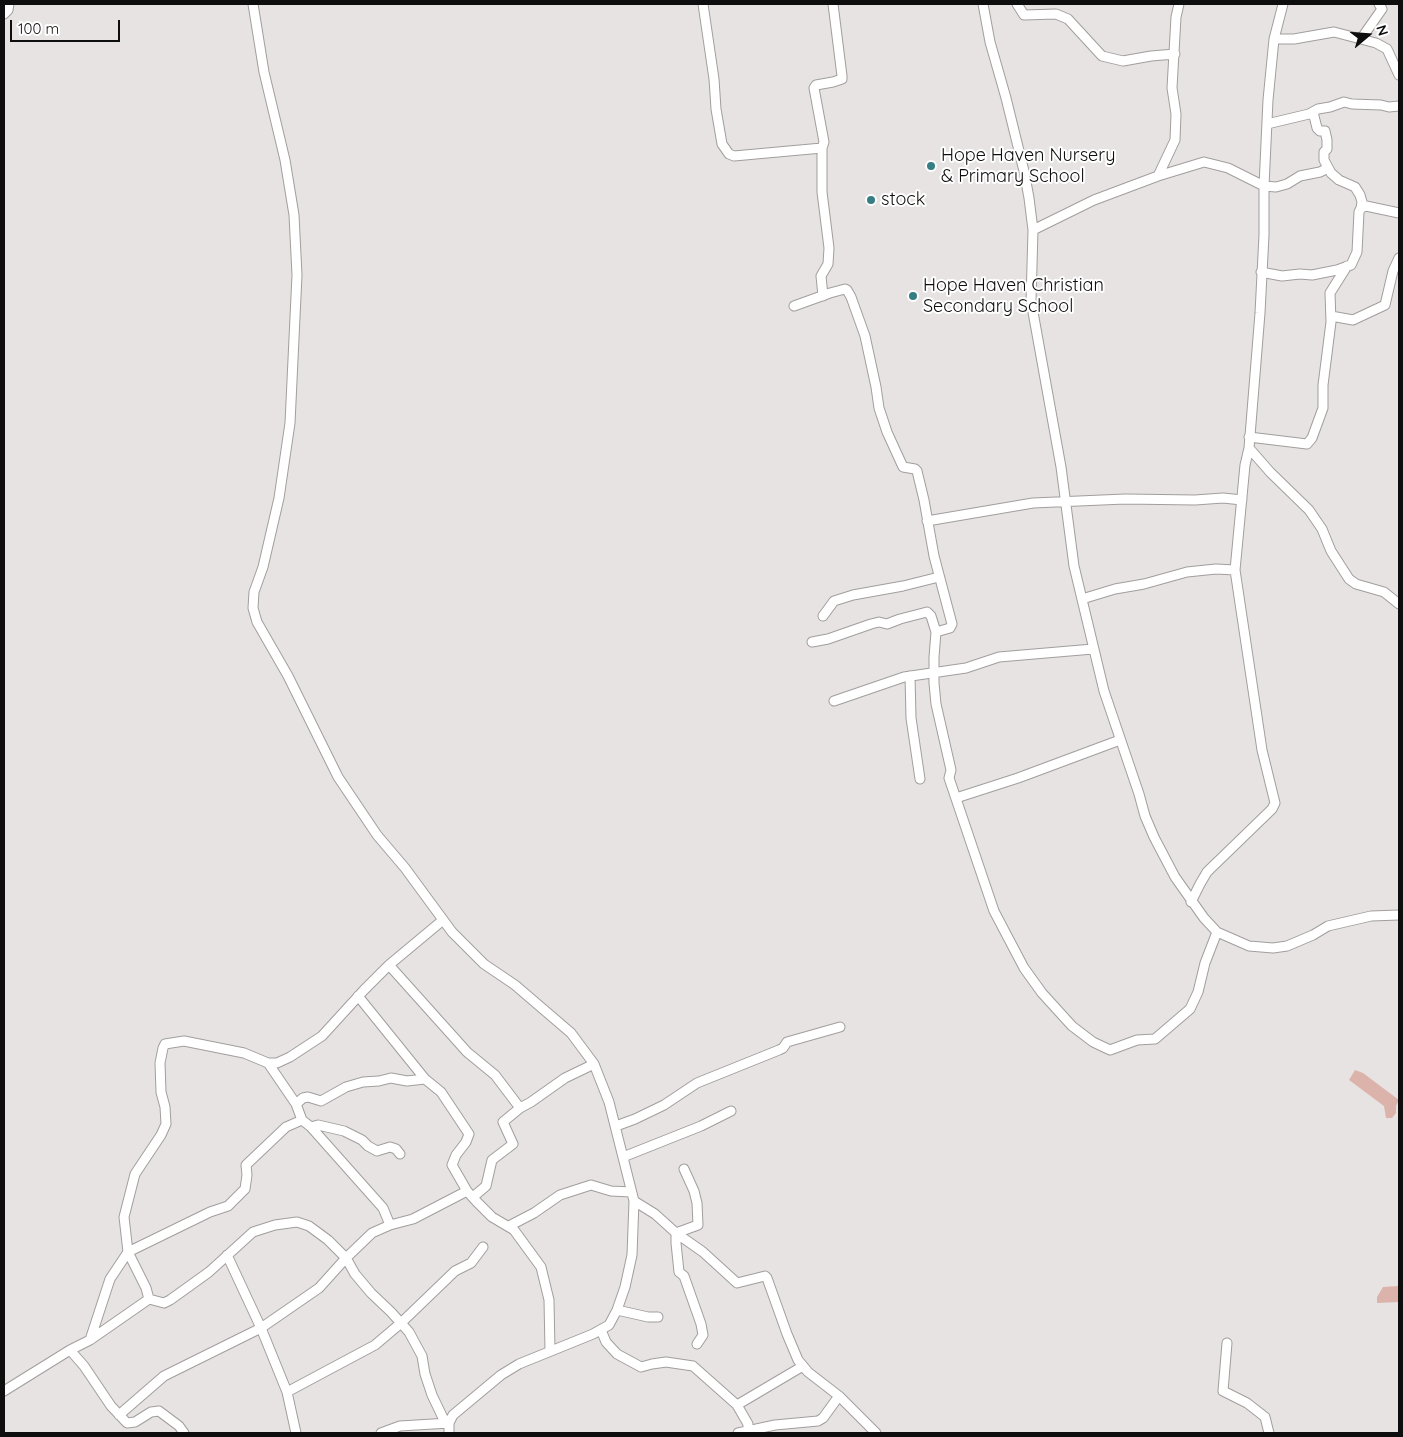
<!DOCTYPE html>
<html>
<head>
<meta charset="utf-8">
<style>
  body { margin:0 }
  #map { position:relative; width:1403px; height:1437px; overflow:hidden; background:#e7e3e2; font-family:Quicksand,sans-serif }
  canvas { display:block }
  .frame { position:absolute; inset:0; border:5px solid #0f0e0e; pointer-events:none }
  .north { position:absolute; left:1343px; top:10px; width:50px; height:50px; -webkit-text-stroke:4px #fff; paint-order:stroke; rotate:72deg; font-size:14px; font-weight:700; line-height:20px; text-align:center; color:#0f0e0e }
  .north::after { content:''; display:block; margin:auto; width:18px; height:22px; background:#0f0e0e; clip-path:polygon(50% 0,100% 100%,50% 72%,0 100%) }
  .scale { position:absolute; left:10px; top:20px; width:110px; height:22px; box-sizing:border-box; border:2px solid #0f0e0e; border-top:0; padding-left:6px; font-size:15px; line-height:18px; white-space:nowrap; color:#0f0e0e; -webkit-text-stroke:4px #fff; paint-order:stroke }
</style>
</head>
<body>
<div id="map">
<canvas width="1403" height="1437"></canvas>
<div class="frame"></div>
<div class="north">N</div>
<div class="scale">100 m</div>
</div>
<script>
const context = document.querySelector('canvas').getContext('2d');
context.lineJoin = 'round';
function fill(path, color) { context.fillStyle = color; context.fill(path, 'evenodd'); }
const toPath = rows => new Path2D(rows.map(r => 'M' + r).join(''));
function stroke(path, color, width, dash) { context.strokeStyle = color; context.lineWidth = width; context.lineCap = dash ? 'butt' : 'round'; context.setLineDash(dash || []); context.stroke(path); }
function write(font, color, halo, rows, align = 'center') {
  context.font = font + ' Quicksand,sans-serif'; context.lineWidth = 4; context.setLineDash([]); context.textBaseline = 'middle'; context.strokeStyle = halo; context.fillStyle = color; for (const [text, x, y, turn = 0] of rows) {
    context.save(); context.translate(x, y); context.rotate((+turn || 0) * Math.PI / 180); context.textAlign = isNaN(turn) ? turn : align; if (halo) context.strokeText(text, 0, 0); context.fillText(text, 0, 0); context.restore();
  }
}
fill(toPath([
  [1355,1070,1363,1073,1399,1100,1396,1106,1396,1113,1392,1118,1386,1118,1384,1106,1349,1080],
  [1399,1286,1399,1302,1377,1303,1377,1297,1383,1287]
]), '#dcb3aa');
const street = toPath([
  [253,4,264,72,285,160,294,215,297,275,290,423,279,498,263,567,254,592,253,608,257,622,288,676,338,777,377,835,405,868,452,932,484,964,515,985,571,1033,594,1064,609,1102,634,1201,632,1255,625,1287,617,1310,609,1325,593,1334,519,1364,501,1375,453,1415,449,1423,449,1433],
  [703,4,714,79,716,109,722,144,729,154,734,156,822,148],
  [983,4,990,42,1006,98,1024,171,1029,198,1033,230,1031,301,1061,467,1074,566,1104,691,1139,794,1145,816,1154,837,1175,877,1204,918,1217,932,1249,946,1273,948,1287,946,1313,935,1328,926,1371,916,1399,915],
  [1017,4,1024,15,1056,14,1068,19,1102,56,1123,61,1151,56,1175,54],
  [4,14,8,10,9,4],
  [1274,39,1294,39,1334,32,1376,43,1387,49,1399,75],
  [1361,39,1382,9,1379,4],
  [1313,112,1317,128,1320,131,1325,131,1327,140,1327,149,1324,152,1324,160,1331,173,1339,180,1355,187,1360,195,1362,202,1361,208],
  [1267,124,1309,114,1318,109,1330,107,1344,102,1352,104,1381,105,1389,107,1399,106],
  [1158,176,1175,140,1176,114,1172,88,1176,17,1179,4],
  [1033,230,1094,200,1158,176,1204,162,1228,168,1264,186,1276,187,1287,184,1300,176,1320,172,1328,168],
  [1261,272,1282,276,1300,274,1312,275,1337,270,1351,265,1357,252,1359,212,1361,208,1366,206,1399,213],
  [823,296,821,276,828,264,829,248,822,192,822,148,824,142,814,88,816,85,833,82,842,79,842,76,833,4],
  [794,306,830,293,845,289,847,290,851,297,865,336,876,387,879,408,887,432,903,467,915,469,917,471,924,500,934,556,952,624,950,628,936,632,934,657,934,683,936,704,951,770,949,778,994,911,1024,968,1042,993,1072,1026,1093,1042,1110,1050,1137,1040,1155,1039,1190,1009,1198,992,1205,963,1217,932],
  [1331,316,1353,320,1385,305,1393,271,1399,258],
  [1249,437,1307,444,1312,438,1323,408,1323,385,1331,322,1330,293,1347,266],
  [1249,448,1270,472,1309,510,1322,529,1331,551,1349,579,1356,584,1384,592,1399,604],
  [927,521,1033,503,1125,499,1195,500,1223,498,1242,500],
  [1082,599,1115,589,1144,584,1187,572,1216,569,1235,570],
  [823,616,834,601,853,595,903,586,939,577],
  [812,642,828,639,871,624,879,622,887,624,900,619,927,612,931,616,936,632],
  [910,676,911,718,920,779],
  [834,701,904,677,966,668,999,657,1093,649],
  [956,798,1018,778,1120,740],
  [1191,902,1200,884,1207,872,1272,809,1275,803,1262,750,1235,570,1245,465,1249,448,1260,313,1264,235,1264,186,1268,100,1274,39,1283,4],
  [389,965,467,1052,495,1075,520,1108],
  [358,996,425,1079,441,1092,469,1134,466,1142,456,1155,452,1165,467,1191,476,1201,492,1217,514,1230,541,1267,549,1300,550,1351],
  [296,1104,303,1098,308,1097,321,1101,346,1087,363,1082,379,1081,391,1078,407,1081,425,1079],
  [616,1126,635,1119,664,1105,697,1083,779,1050,783,1048,787,1042,840,1027],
  [311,1127,318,1125,344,1131,362,1140,368,1146,377,1151,390,1147,396,1149,400,1154],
  [623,1157,701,1126,731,1111],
  [684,1169,694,1191,697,1203,698,1225,676,1233,676,1243,679,1272,684,1276,701,1324,703,1335,697,1344],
  [473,1197,486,1186,492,1160,513,1144,503,1122,520,1108,531,1102,565,1078,594,1064],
  [634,1201,655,1214,676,1233,703,1252,737,1283,765,1276,767,1278,787,1334,798,1360,808,1372,839,1396,876,1433],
  [390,1225,413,1219,467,1191],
  [509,1226,534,1213,560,1195,591,1185,611,1191,631,1192],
  [227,1255,261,1328,287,1392,296,1433],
  [149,1299,164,1303,170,1300,209,1272,253,1232,275,1225,297,1222,309,1226,328,1240,346,1258,355,1274,371,1293,391,1312,409,1332,422,1356,425,1374,432,1395,443,1418,449,1423],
  [617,1310,648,1317,658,1317],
  [601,1330,606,1342,617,1354,641,1367,652,1364,666,1362,693,1366,737,1405,748,1424,748,1431],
  [90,1340,110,1279,128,1252,210,1212,228,1206,245,1189,247,1175,246,1165,286,1127,302,1120],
  [1227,1343,1223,1391,1247,1403,1265,1417,1269,1433],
  [70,1350,84,1366,111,1406,127,1423,135,1422,151,1412,159,1411,179,1426,184,1433],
  [4,1391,70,1350,90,1340,149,1299,146,1288,128,1252,124,1217,135,1174,161,1135,166,1124,165,1107,161,1092,160,1063,163,1048,165,1044,184,1041,244,1053,268,1063,277,1063,290,1057,322,1036,364,990,389,965,443,920],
  [287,1392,375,1345,401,1323,455,1271,471,1263,483,1247],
  [737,1405,803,1366],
  [119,1415,164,1376,261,1328,319,1288,346,1258,372,1233,390,1225,383,1208,311,1127,302,1120,296,1104,268,1063],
  [381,1433,400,1426,449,1423],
  [738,1433,775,1425,818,1421,823,1418,839,1396]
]);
stroke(street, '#a29e9d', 11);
stroke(street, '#fff', 9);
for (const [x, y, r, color] of [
  [931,166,5,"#357e83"],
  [871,200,5,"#357e83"],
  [913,296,5,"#357e83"]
]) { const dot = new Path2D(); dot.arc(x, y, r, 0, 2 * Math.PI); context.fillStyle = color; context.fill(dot); stroke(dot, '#fff', 2); }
write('18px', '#0f0e0e', '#fff', [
  ["Hope Haven Nursery",941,156],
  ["& Primary School",941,177],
  ["stock",881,200],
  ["Hope Haven Christian",923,286],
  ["Secondary School",923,307]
], 'left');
</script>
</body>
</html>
